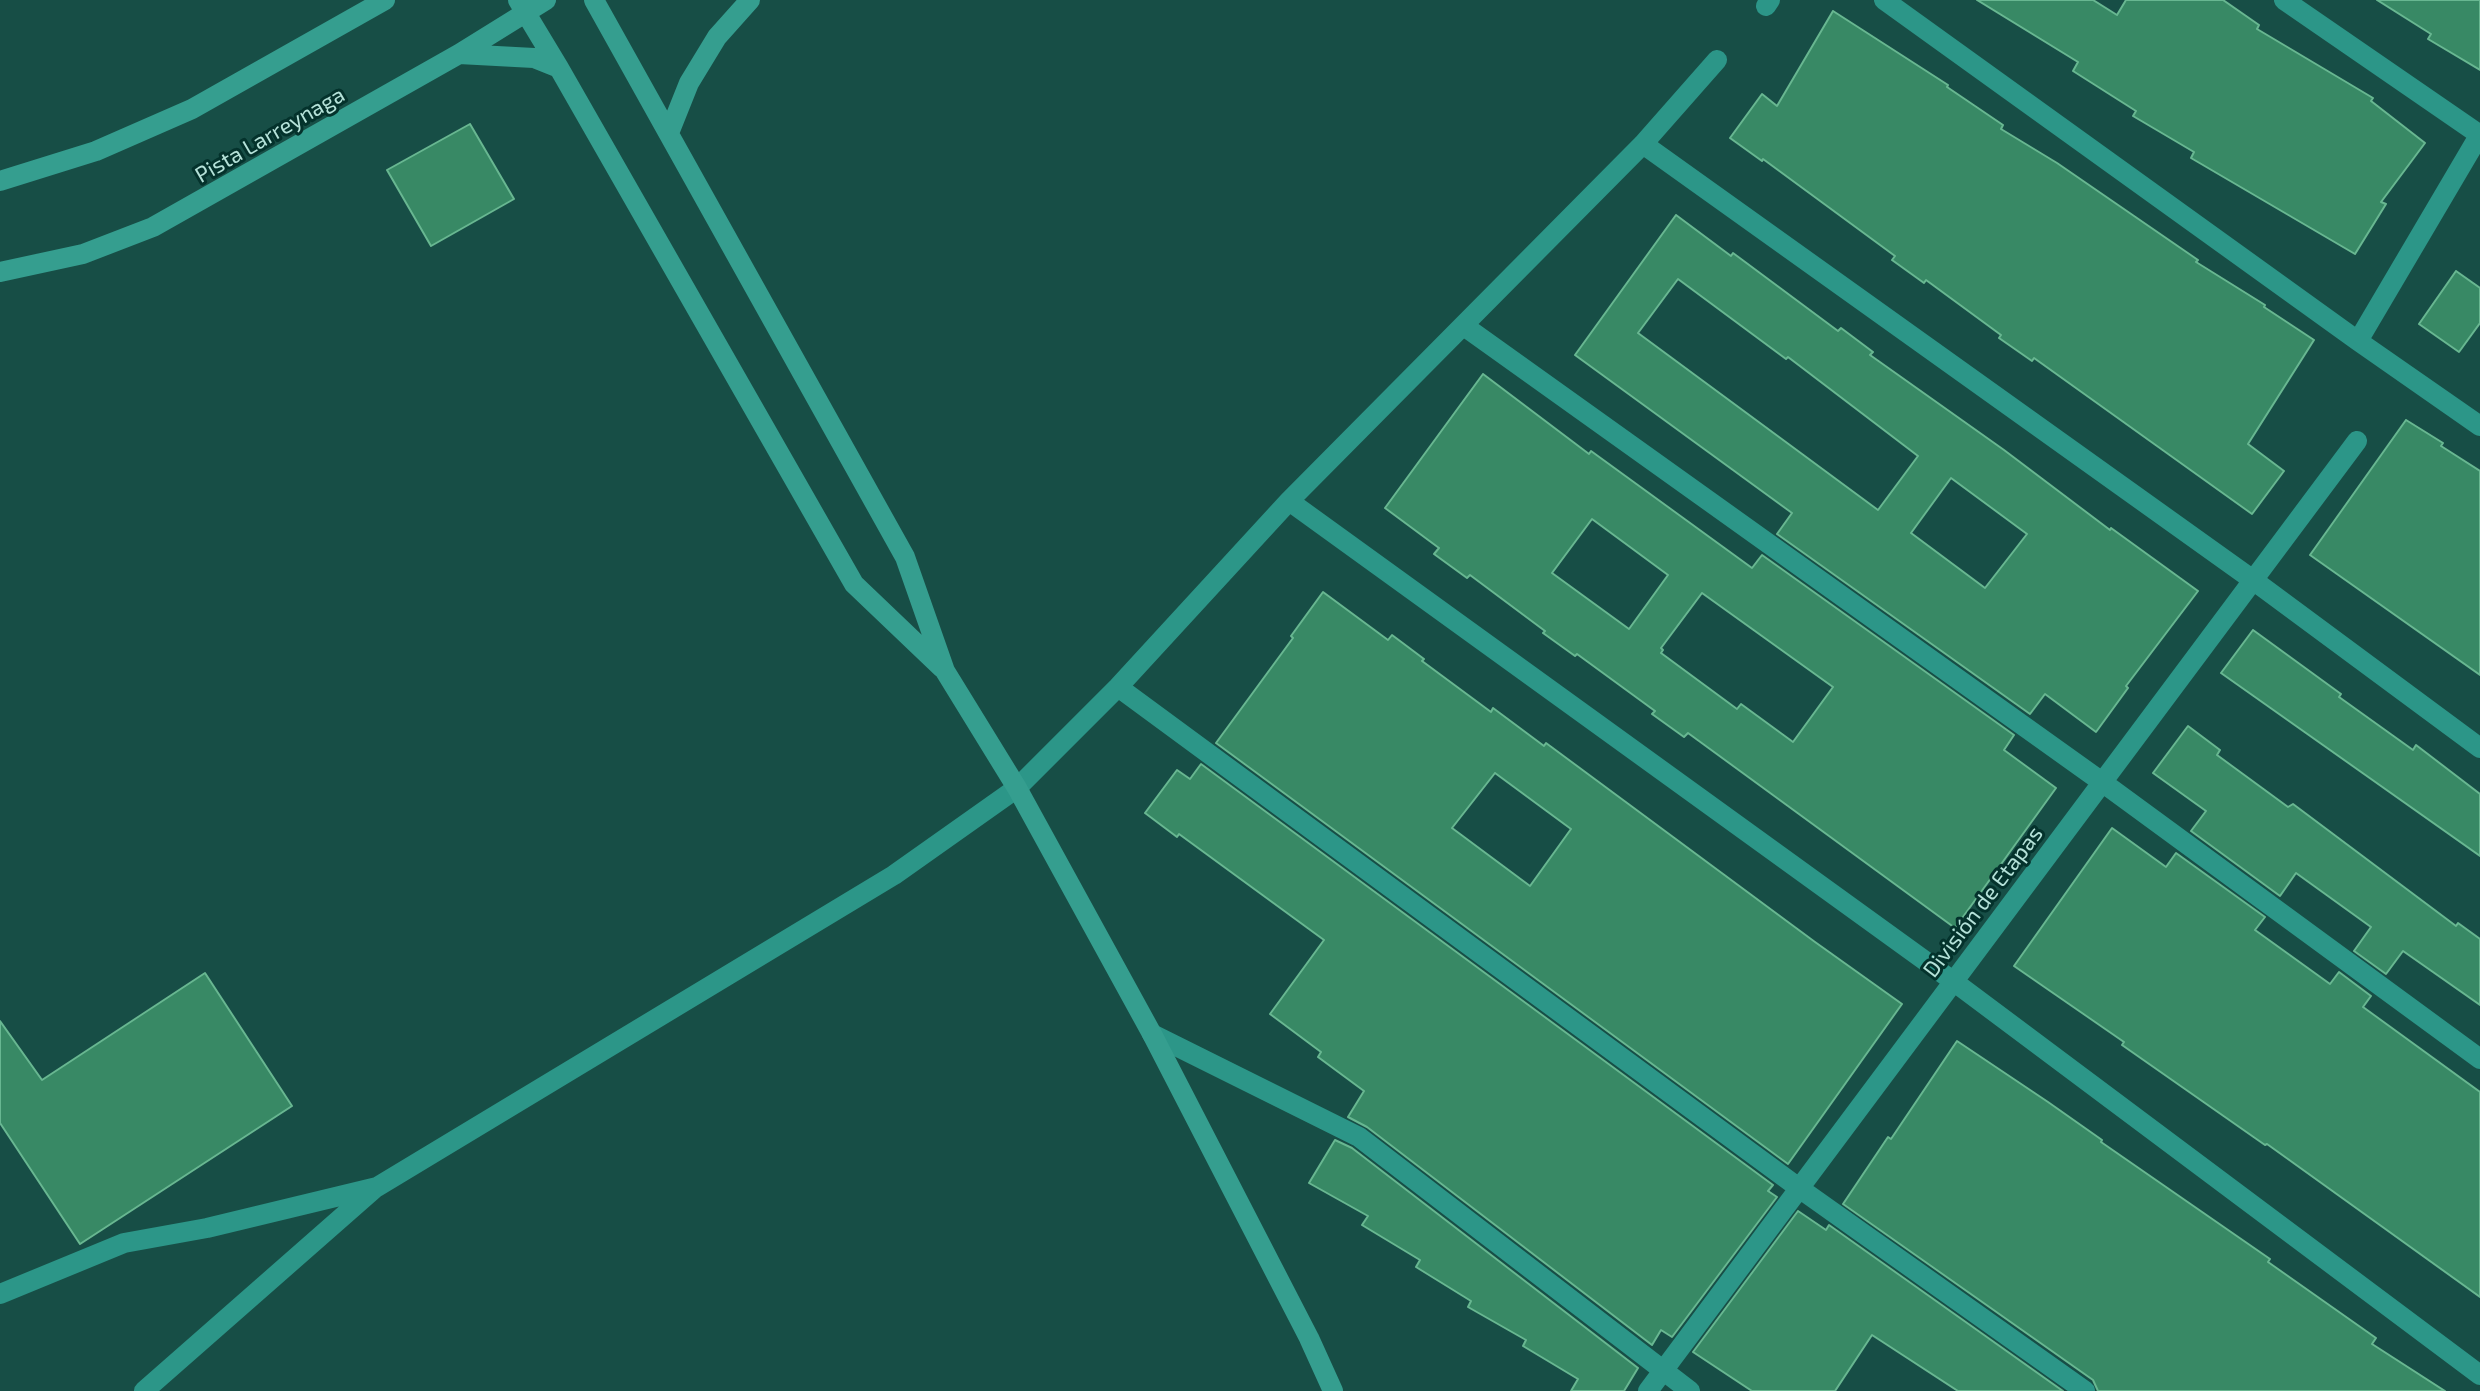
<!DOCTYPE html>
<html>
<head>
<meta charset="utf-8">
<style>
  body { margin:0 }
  canvas { display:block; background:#174e46 }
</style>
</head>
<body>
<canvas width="2480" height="1391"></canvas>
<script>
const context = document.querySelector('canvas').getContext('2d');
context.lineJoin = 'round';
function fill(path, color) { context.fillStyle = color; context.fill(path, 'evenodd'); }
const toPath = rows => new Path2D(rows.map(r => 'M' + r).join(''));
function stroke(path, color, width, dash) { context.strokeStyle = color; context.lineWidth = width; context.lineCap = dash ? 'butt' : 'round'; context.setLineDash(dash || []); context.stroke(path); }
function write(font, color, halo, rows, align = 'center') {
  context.font = font + ' "Exo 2",sans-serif'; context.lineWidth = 6; context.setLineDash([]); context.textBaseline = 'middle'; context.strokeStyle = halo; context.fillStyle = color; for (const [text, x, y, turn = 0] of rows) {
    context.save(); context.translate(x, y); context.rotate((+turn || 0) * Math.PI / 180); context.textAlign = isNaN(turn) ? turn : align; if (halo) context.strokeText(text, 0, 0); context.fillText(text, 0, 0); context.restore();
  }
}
const building = toPath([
  [1977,0,2093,0,2117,15,2126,0,2223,0,2259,25,2257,29,2373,98,2371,101,2425,143,2381,202,2386,204,2355,254,2191,158,2194,152,2133,116,2136,111,2073,71,2078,62,1977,0],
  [2377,0,2480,0,2480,70,2428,39,2431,34,2377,0],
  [1833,11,1948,85,1947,87,2003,125,2001,129,2057,163,2198,260,2196,262,2265,305,2264,307,2314,340,2248,444,2284,471,2252,514,2034,358,2032,361,1999,338,2001,335,1926,280,1924,283,1892,260,1895,256,1763,159,1762,161,1730,138,1762,94,1777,106,1833,11],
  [470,124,514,199,431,246,387,170,470,124],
  [1676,215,1731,256,1733,253,1838,331,1841,328,1873,352,1870,355,2004,450,2110,530,2111,528,2198,591,2126,686,2128,688,2096,732,2045,694,2030,714,1777,534,1792,513,1575,355,1676,215],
  [1678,279,1786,359,1788,357,1918,456,1878,510,1638,333,1678,279],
  [1951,478,2027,534,1985,588,1911,533,1951,478],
  [2456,271,2480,288,2480,323,2459,352,2419,324,2456,271],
  [1483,374,1589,454,1591,451,1752,568,1762,555,2014,735,2004,750,2056,788,1955,928,1688,733,1684,737,1652,714,1655,711,1577,654,1575,656,1543,633,1545,631,1470,575,1467,578,1434,554,1439,548,1385,508,1483,374],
  [1592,519,1668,575,1629,629,1552,573,1592,519],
  [1702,593,1833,687,1793,742,1741,704,1737,709,1661,653,1663,650,1661,648,1702,593],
  [2406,420,2443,443,2441,446,2480,471,2480,675,2310,555,2406,420],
  [1323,592,1388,640,1392,635,1424,659,1422,661,1491,712,1493,708,1544,746,1546,743,1815,942,1902,1004,1788,1164,1216,743,1293,638,1291,636,1323,592],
  [1495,773,1571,829,1530,886,1452,828,1495,773],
  [2253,630,2341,694,2339,697,2413,750,2416,745,2480,794,2480,856,2221,673,2253,630],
  [2188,726,2220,750,2217,755,2288,807,2293,804,2456,926,2458,923,2480,939,2480,1005,2403,951,2386,974,2354,951,2371,927,2296,873,2280,896,2191,831,2206,811,2153,773,2188,726],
  [1201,764,1773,1185,1768,1191,1777,1197,1672,1337,1661,1330,1652,1345,1367,1127,1348,1117,1364,1091,1318,1057,1321,1052,1270,1014,1324,940,1179,834,1177,837,1145,813,1177,770,1190,779,1201,764],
  [2112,828,2166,867,2176,853,2265,917,2255,930,2330,984,2339,972,2371,996,2363,1007,2480,1092,2480,1297,2267,1144,2265,1145,2122,1045,2124,1042,2014,966,2112,828],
  [205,973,292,1106,80,1244,0,1123,0,1021,42,1080,205,973],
  [1957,1041,2048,1102,2102,1140,2101,1142,2270,1259,2268,1262,2376,1338,2372,1344,2445,1391,2098,1391,2093,1380,1843,1204,1888,1137,1891,1139,1957,1041],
  [1335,1140,1352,1148,1638,1368,1624,1391,1571,1391,1578,1379,1523,1346,1526,1340,1468,1307,1471,1301,1416,1267,1420,1260,1362,1225,1368,1216,1309,1183,1335,1140],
  [1798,1211,1826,1230,1829,1225,2063,1391,1958,1391,1872,1335,1835,1391,1752,1391,1693,1352,1798,1211]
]);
fill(building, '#388965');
stroke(building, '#68b791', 2);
stroke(toPath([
  [1884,0,2358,341,2480,426],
  [2284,0,2480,135],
  [1766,6,1770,0],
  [1643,144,2253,580,2480,748],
  [1464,326,2102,782,2480,1059],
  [2358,341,2480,134],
  [1289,501,1953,981,2480,1375],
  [1118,687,1799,1188,2085,1391],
  [1152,1034,1359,1137,1690,1391],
  [0,1294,124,1243,207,1228,377,1187,894,875,1017,788,1118,687,1289,501,1643,144,1717,60],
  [144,1391,374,1189],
  [1648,1391,2357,441]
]), '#2c9688', 20);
stroke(toPath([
  [518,0,559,68,854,584,942,668],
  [594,0,905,557,945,671,1017,788,1152,1034,1309,1338,1333,1391],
  [459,54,534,58,559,68],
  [669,133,689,83,717,37,750,0],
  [0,181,96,151,192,109,385,0],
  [0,272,83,254,153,227,459,54,546,0]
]), '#359e8f', 20);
write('22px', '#b5e2d9', '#04322c', [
  ["Pista Larreynaga",270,135,-30],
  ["División de Etapas",1983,902,-53]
]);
</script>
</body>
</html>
